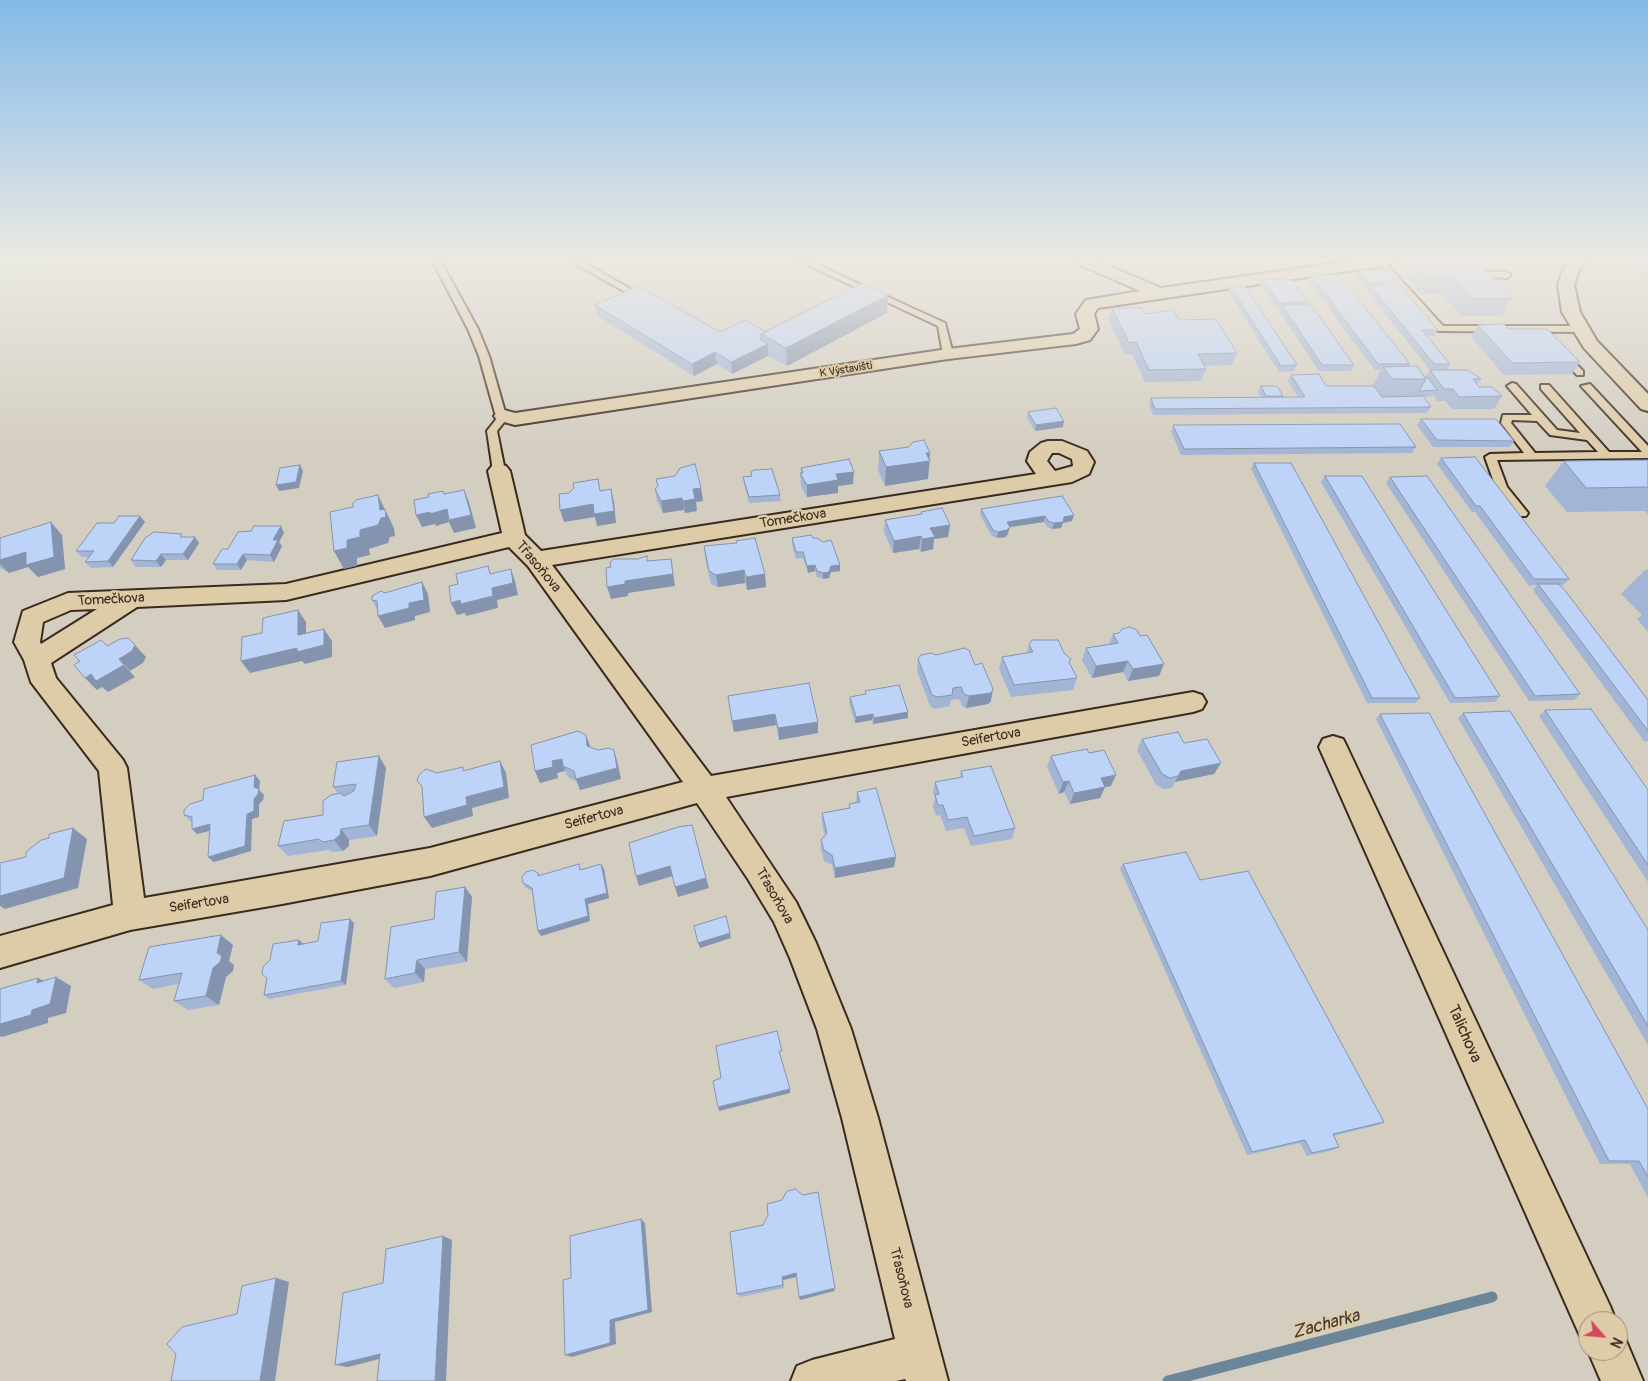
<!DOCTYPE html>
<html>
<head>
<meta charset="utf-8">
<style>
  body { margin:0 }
  #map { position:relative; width:1648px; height:1381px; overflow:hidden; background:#d4cec1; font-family:Pangolin,sans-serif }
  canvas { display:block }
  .north { position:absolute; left:1578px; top:1311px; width:50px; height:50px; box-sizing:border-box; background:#decca9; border:1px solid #9d8b71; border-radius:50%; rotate:117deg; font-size:14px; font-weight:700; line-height:20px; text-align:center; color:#3b2a1e }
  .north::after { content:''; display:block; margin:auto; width:18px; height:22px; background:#d1495b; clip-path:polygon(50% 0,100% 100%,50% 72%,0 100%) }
</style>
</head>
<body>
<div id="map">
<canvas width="1648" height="1381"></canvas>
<div class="north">N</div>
</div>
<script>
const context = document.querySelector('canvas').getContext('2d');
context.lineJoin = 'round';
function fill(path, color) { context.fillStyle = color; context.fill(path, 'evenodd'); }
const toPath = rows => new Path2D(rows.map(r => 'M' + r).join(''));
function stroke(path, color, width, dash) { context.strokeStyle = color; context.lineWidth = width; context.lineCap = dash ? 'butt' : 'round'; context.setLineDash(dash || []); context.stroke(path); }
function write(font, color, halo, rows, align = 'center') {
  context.font = font + ' Pangolin,sans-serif'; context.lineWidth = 4.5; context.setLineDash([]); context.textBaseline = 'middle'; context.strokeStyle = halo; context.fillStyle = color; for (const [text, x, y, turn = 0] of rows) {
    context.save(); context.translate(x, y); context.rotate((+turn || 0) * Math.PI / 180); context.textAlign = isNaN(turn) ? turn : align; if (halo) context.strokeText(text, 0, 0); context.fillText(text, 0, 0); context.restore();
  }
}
fill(toPath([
  [0,260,98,260,0,280]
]), '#aeeeb6');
stroke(toPath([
  [1168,1381,1492,1297]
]), '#6b8698', 11);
const service = toPath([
  [432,260,440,260,478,329,489,356,505,412,509,416,497,431,505,471,503,473,499,474,493,471,487,431,498,417,495,413,479,356,468,329,432,260],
  [569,260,579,260,634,291,627,293,569,260],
  [797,260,807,260,945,323,953,354,948,357,943,354,938,326,797,260],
  [1377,260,1383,260,1443,326,1580,326,1585,329,1580,332,1437,331,1377,263,1377,260],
  [1437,260,1447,260,1468,271,1507,272,1511,275,1507,278,1466,276,1437,260],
  [1560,354,1566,354,1583,371,1583,375,1577,375,1560,358,1560,354],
  [1512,383,1516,384,1557,430,1580,433,1541,389,1541,385,1549,385,1609,452,1642,452,1581,386,1590,384,1648,446,1648,458,1497,460,1507,487,1528,513,1526,516,1518,516,1496,488,1485,457,1490,454,1524,453,1501,423,1503,415,1532,415,1507,386,1512,383],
  [1512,420,1537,421,1550,435,1587,440,1598,452,1535,453,1511,423,1512,420]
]);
const minor = toPath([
  [1074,260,1095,260,1161,288,1358,260,1397,260,1389,265,1098,308,1094,314,1098,329,1090,340,1076,344,948,359,515,425,497,420,494,416,497,412,504,410,515,413,948,349,1073,334,1080,329,1076,314,1086,300,1140,291,1076,263,1074,260],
  [1570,260,1586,260,1579,270,1574,285,1580,312,1597,341,1648,394,1648,411,1641,409,1584,348,1562,312,1558,285,1563,270,1570,260],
  [1048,441,1062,441,1087,451,1094,462,1089,474,1072,482,552,565,711,776,1193,692,1202,695,1206,702,1202,709,1193,712,726,797,796,902,816,943,851,1029,878,1118,948,1381,906,1381,905,1379,896,1381,791,1381,797,1366,812,1360,895,1339,842,1118,817,1029,790,958,774,922,748,879,697,803,430,876,282,904,130,930,0,968,0,936,113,905,99,771,31,682,24,660,14,642,23,611,68,593,286,584,502,533,488,471,492,466,499,464,506,466,510,471,525,535,541,551,1036,474,1027,461,1030,452,1041,443,1048,441],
  [1052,453,1059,453,1072,459,1073,466,1055,471,1047,461,1052,453],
  [509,547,528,566,683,782,430,848,144,898,127,768,123,760,56,678,51,663,137,607,286,600,509,547],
  [97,609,41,644,40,642,43,622,71,610,97,609],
  [1333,736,1343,739,1347,747,1610,1306,1616,1321,1588,1321,1588,1339,1580,1336,1319,747,1323,739,1333,736],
  [1618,1334,1624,1336,1643,1381,1601,1381,1588,1351,1618,1351,1618,1334]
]);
stroke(service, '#3b2a1e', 4);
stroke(minor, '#3b2a1e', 4);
fill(service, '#decca9');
fill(minor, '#decca9');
fill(toPath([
  [1639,260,1648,260,1648,279,1634,267],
  [1416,261,1512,298,1502,316,1462,316,1442,294,1421,294,1408,279],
  [1358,270,1387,270,1438,330,1435,336,1427,336,1450,364,1447,370,1430,370,1367,291,1368,289,1366,289,1355,276],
  [1311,275,1410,364,1408,366,1425,377,1430,370,1481,379,1477,385,1479,387,1502,396,1494,409,1452,409,1445,401,1437,401,1434,396,1423,397,1431,407,1427,413,1153,415,1149,404,1151,398,1261,397,1258,392,1261,386,1283,396,1282,397,1298,397,1288,381,1291,375,1326,386,1374,386,1373,385,1381,370,1375,370,1308,281],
  [1263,279,1308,302,1307,305,1354,365,1351,371,1319,371,1279,311,1280,308,1276,308,1260,285],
  [1230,286,1297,365,1294,371,1279,372,1228,292],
  [888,295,887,313,787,366,768,356,732,374,717,364,694,376,597,316,595,305,720,332,766,332],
  [1112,308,1179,320,1237,353,1232,365,1204,366,1206,369,1201,381,1145,382,1132,354,1125,355,1109,320],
  [1478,325,1508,329,1580,362,1572,374,1504,375,1471,337],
  [1028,412,1063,427,1035,431,1027,418],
  [1421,419,1514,441,1510,447,1433,447,1417,425],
  [1173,425,1416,447,1412,453,1181,455,1171,432],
  [879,451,930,461,928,479,885,486,878,470],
  [1441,458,1569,579,1563,585,1560,585,1648,700,1648,741,1644,741,1533,590,1537,585,1529,586,1475,512,1472,512,1437,464],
  [1648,460,1648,514,1645,511,1567,512,1545,486,1564,461],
  [1254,463,1420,698,1415,703,1367,703,1251,469],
  [801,468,853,484,838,486,838,493,807,497,801,486,800,473,801,473],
  [751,472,780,495,781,501,749,503,744,484,743,477,752,476],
  [1325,476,1500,696,1495,702,1450,703,1321,482],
  [1390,477,1580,694,1574,700,1529,701,1386,483],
  [701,488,703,501,696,502,697,511,685,513,684,510,663,513,657,501,655,489],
  [1062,496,1072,521,1063,523,1061,528,1052,529,1047,527,1044,522,1010,527,1008,533,1006,537,997,538,992,536,980,515,981,509],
  [921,512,950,525,948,537,934,539,933,549,921,552,919,549,893,553,884,532,885,520,921,514],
  [145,522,113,567,91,568,85,562,89,557,82,557,76,551],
  [281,526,284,533,279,542,282,546,274,562,247,560,241,570,217,570,213,564,251,531],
  [62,535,65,569,38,577,28,567,9,573,0,568,0,538],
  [792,538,813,538,840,571,831,572,829,578,823,579,817,577,815,571,808,573,803,558,796,559,792,544],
  [199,543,188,560,166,560,161,567,136,567,131,560],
  [704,546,765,574,766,587,747,590,745,583,718,587,711,584,705,558],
  [1645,570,1648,570,1648,632,1637,619,1642,615,1621,594],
  [422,582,428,594,430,612,415,616,415,620,385,628,378,616,377,609,372,600,385,593],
  [1113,634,1140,636,1164,664,1159,676,1128,681,1123,672,1092,678,1082,660,1086,648,1109,644],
  [1029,645,1064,653,1071,659,1069,663,1077,678,1073,690,1011,697,999,669,1002,657,1027,653],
  [936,655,991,701,988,704,966,708,962,706,959,699,951,700,950,706,935,709,930,706,917,671,918,659],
  [865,691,908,712,908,718,873,724,872,720,855,723,849,703,850,697,865,694],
  [728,696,818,733,779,740,776,725,734,732],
  [1545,710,1648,790,1648,882,1539,716],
  [1463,713,1648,930,1648,1045,1458,718],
  [1380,714,1648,1109,1648,1198,1630,1164,1600,1164,1376,719],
  [586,735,590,747,598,750,614,750,617,761,621,779,580,790,577,782,568,777,565,771,557,773,558,778,540,783,535,771],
  [1142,739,1184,743,1221,763,1214,774,1175,782,1172,788,1164,789,1156,785,1137,750],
  [1089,753,1111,786,1105,787,1100,798,1070,804,1064,792,1059,794,1047,767,1051,756],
  [386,768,377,836,349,840,349,846,343,851,333,852,328,850,288,856,278,846,323,815,339,794,333,787],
  [961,771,1015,828,1012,839,971,846,964,828,946,831,940,815,936,816,933,806,935,797,933,793,935,782,960,778],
  [255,775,260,781,259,790,264,795,263,800,259,804,259,817,252,819,251,851,214,862,208,857,210,831,197,834,192,821,190,821,184,815,203,800],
  [857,792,894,867,835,878,832,865,824,861,821,851,821,840,825,836,822,824,822,813,849,808,849,804,856,802],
  [601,864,604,869,609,898,588,904,590,921,541,936,538,931,532,891,526,888,523,883,538,873,540,875,582,869],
  [1123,864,1200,880,1384,1122,1378,1125,1333,1136,1339,1147,1333,1150,1307,1156,1300,1143,1247,1155,1120,869],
  [465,887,472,897,467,962,425,969,424,982,394,988,385,979,434,919],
  [354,923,346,985,269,999,264,995,267,978,299,940,304,944,318,941],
  [233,945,229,961,234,965,233,971,226,977,219,1005,188,1010,174,1001,179,984,153,989,139,980],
  [803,1195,834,1291,800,1300,796,1277,783,1280,784,1288,740,1297,737,1294,763,1225]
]), '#a3b5d5');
fill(toPath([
  [888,295,887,313,787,366,786,348],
  [768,344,768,356,732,374,731,362],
  [715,352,717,364,694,376,692,364],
  [1064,421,1063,427,1035,431,1036,425],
  [926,453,930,453,928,479,885,486,886,467],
  [300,465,303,471,299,488,279,491,276,485],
  [854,472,853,484,838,486,838,493,807,497,807,485,836,474],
  [701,488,703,501,696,502,697,511,685,513,683,501,693,489],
  [611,489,614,502,616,523,597,526,595,517,564,522,560,510],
  [464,490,469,502,476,528,454,533,449,522,436,526,435,524,422,527,416,515,430,512],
  [378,495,394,528,395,536,390,537,388,543,369,549,370,555,357,558,357,566,344,569,334,551,360,530,380,510],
  [682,498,684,510,663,513,661,501],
  [1074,515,1072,521,1063,523,1061,528,1052,529,1054,523,1064,517],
  [140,516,145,522,113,567,108,561],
  [1045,516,1044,522,1010,527,1008,533,1006,537,997,538,998,532,1007,522],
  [51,522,62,535,65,569,38,577,28,567,9,573,0,564,0,560],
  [950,525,948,537,934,539,933,549,921,552,922,539,930,528],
  [281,526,284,533,279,542,282,546,274,562,270,555,273,540],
  [921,536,919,549,893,553,894,541],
  [195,537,199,543,188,560,183,554],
  [161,554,166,560,161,567,156,561],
  [243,554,247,560,241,570,237,564],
  [671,559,675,586,628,593,628,596,611,599,607,587,625,581],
  [815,565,815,571,808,573,807,566],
  [840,565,840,571,831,572,829,578,823,579,823,573,831,566],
  [511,569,515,581,518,595,497,600,498,608,466,616,465,613,457,615,451,603,492,588],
  [744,570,745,583,718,587,716,575],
  [765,574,766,587,747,590,746,577],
  [422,582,428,594,430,612,415,616,415,620,385,628,378,616,409,603],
  [298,610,306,622,306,647,298,635],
  [324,629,332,641,332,657,305,664,302,661,250,673,241,661,297,648],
  [135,645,146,657,143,663,130,671,119,659],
  [1128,661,1123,672,1092,678,1096,666],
  [1164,664,1159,676,1128,681,1133,669],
  [124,665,135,677,108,692,102,687,97,690,85,678,91,674],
  [993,689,991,701,988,704,966,708,969,696],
  [908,712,908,718,873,724,874,718],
  [775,714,776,725,734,732,732,721],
  [873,714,872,720,855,723,856,717],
  [818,722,818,733,779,740,778,728],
  [586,735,590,746,591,758,587,746],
  [614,750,617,761,621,779,580,790,576,779],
  [379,756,386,768,377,836,369,825],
  [562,759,565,771,557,773,558,778,540,783,535,771,552,761],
  [500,761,506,773,509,798,472,808,473,816,432,828,424,817,466,797],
  [1221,763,1214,774,1175,782,1181,771],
  [255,775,260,781,259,790,264,795,263,800,259,804,259,817,252,819,251,851,214,862,208,857,247,814,254,787],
  [1116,775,1111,786,1096,789,1101,778],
  [1069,781,1064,792,1059,794,1063,782],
  [1105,787,1100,798,1070,804,1074,793],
  [210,824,216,829,197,834,192,829],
  [73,828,87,839,78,888,5,909,0,906,0,896],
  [341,829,349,840,349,846,343,851,334,840],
  [896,857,894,867,835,878,835,868],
  [601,864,604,869,609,898,588,904,590,921,541,936,538,931,585,899],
  [670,866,673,876,639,886,636,876],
  [706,878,709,888,678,897,675,887],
  [465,887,472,897,467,962,459,952],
  [350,919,354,923,346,985,341,981],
  [730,933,731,938,700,948,698,943],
  [221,935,233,945,229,961,234,965,233,971,226,977,219,1005,206,996],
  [299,940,304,945,298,945],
  [417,960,425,969,424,982,415,973],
  [56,977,71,986,66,1013,48,1018,48,1023,2,1037,0,1036,0,1024,37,983,38,978,54,986],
  [790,1089,790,1093,719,1111,718,1107],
  [641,1219,645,1223,652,1312,615,1322,616,1344,572,1357,565,1355,610,1320],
  [443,1236,452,1240,446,1381,435,1381],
  [796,1273,796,1277,783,1280,784,1288,782,1277],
  [276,1278,289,1282,275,1381,260,1381],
  [835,1288,834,1291,800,1300,799,1297],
  [380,1354,391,1356,348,1367,335,1365]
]), '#8594ae');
const building = toPath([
  [1416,261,1476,261,1512,298,1473,299,1451,276,1430,276,1416,261],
  [1358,270,1387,270,1438,330,1422,330,1450,364,1434,364,1370,285,1385,285,1383,283,1369,283,1358,270],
  [1311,275,1339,275,1410,364,1378,364,1311,275],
  [1263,279,1292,280,1308,302,1279,303,1263,279],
  [863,283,888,295,786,348,761,334,863,283],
  [638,286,720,332,745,320,766,332,761,334,761,340,768,344,731,362,715,352,692,364,595,305,638,286],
  [1230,286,1245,286,1297,365,1281,366,1230,286],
  [1282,305,1311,305,1354,365,1322,365,1282,305],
  [1112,308,1141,308,1145,314,1173,310,1179,320,1216,319,1237,353,1198,354,1206,369,1149,370,1136,342,1129,343,1112,308],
  [1504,324,1508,329,1547,329,1580,362,1512,363,1478,325,1504,324],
  [1417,366,1426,379,1392,379,1383,367,1417,366],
  [1430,370,1468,370,1481,379,1473,379,1479,387,1492,387,1502,396,1459,397,1453,389,1444,389,1430,370],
  [1319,374,1326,386,1374,386,1382,397,1423,396,1431,407,1155,409,1151,398,1305,397,1291,375,1319,374],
  [1426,378,1428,378,1437,390,1419,391,1426,379,1426,378],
  [1261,386,1277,386,1283,396,1266,396,1261,386],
  [1056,408,1064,421,1036,425,1028,412,1056,408],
  [1421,419,1496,419,1514,441,1437,440,1421,419],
  [1400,424,1416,447,1184,449,1173,425,1400,424],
  [924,440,930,453,926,453,930,461,886,467,879,451,909,447,913,442,924,440],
  [1475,457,1569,579,1534,579,1480,506,1476,506,1441,458,1475,457],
  [849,459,854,472,836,474,838,480,807,485,800,473,803,473,801,468,849,459],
  [1648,460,1648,487,1586,488,1564,461,1648,460],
  [1254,463,1291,463,1420,698,1372,698,1254,463],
  [695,464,701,488,693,489,695,499,683,501,682,498,661,501,655,489,658,486,656,479,675,476,680,468,695,464],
  [300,465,296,482,276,485,280,468,300,465],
  [772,469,780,495,749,497,743,477,752,476,751,472,754,470,772,469],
  [1325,476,1362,476,1500,696,1455,698,1325,476],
  [1427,476,1580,694,1535,696,1390,477,1427,476],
  [598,479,600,491,611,489,614,511,594,514,593,504,560,510,559,494,569,493,574,488,573,483,598,479],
  [464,490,471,515,449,520,447,509,430,514,430,512,416,515,414,500,429,497,428,494,443,491,444,494,464,490],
  [378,495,380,510,385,509,386,517,381,518,378,525,360,530,360,537,347,540,347,548,334,551,330,512,353,507,353,503,356,500,378,495],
  [1062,496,1074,515,1064,517,1063,522,1054,523,1048,521,1045,516,1007,522,1010,527,1007,530,998,532,993,530,981,509,1062,496],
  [942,508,950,525,930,528,935,537,922,539,921,536,894,541,885,520,922,514,921,512,942,508],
  [119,516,140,516,108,561,85,562,94,551,76,551,97,523,114,523,119,516],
  [51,522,54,557,26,565,26,552,0,560,0,538,51,522],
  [254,526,281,526,273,540,278,540,270,555,243,554,237,564,213,564,222,549,228,549,238,532,251,531,254,526],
  [154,532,182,534,180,537,195,537,183,554,161,554,156,561,131,560,145,538,154,532],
  [811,535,813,538,817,538,823,542,831,540,840,565,831,566,829,572,823,573,817,571,815,565,807,566,803,552,796,552,792,538,811,535],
  [755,538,765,574,746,577,744,570,716,575,709,571,704,546,737,543,736,541,755,538],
  [647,556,647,561,671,559,673,574,625,581,625,584,607,587,606,568,611,567,610,562,614,559,638,559,647,556],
  [488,566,490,574,511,569,513,583,492,588,493,596,461,604,460,600,451,603,449,586,458,584,456,574,488,566],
  [422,582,424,600,409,603,409,608,378,616,377,601,372,600,372,596,381,591,385,593,422,582],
  [1538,584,1559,584,1567,593,1648,700,1648,731,1538,584],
  [298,610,298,635,324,629,324,645,297,652,297,648,241,661,242,637,262,633,263,618,298,610],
  [1130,627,1137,630,1140,636,1147,635,1164,664,1133,669,1128,661,1096,666,1086,648,1118,643,1113,634,1119,633,1122,629,1130,627],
  [128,638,135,645,132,651,119,659,124,665,96,681,91,674,85,678,74,665,80,661,74,655,101,640,107,646,120,639,128,638],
  [1032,640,1058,640,1064,653,1071,659,1069,662,1077,678,1014,685,1002,657,1033,652,1029,645,1032,640],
  [964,648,969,650,975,665,982,663,993,689,991,693,969,696,964,694,961,687,953,688,952,695,937,697,932,695,918,659,921,655,932,653,936,655,964,648],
  [809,683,818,722,778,728,775,714,732,721,728,696,809,683],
  [899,685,908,712,874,718,873,714,856,717,850,697,866,694,865,691,899,685],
  [1591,709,1648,790,1648,865,1545,710,1591,709],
  [1510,711,1648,930,1648,1026,1463,713,1510,711],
  [1429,713,1648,1109,1648,1177,1639,1161,1609,1161,1380,714,1429,713],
  [578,731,586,735,587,746,598,750,609,748,614,750,617,768,576,779,574,771,563,766,562,759,552,761,553,767,535,771,531,745,578,731],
  [1178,732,1184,743,1207,739,1221,763,1181,771,1178,776,1170,778,1162,774,1142,739,1178,732],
  [1087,749,1089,753,1104,750,1116,775,1101,778,1105,787,1074,793,1069,781,1063,782,1051,756,1087,749],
  [379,756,369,825,341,829,340,835,334,840,323,842,319,839,278,846,284,821,323,815,323,801,331,795,340,793,344,796,354,791,356,784,333,787,337,762,379,756],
  [500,761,504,787,466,797,467,805,424,817,422,786,417,781,419,775,426,769,437,773,463,767,463,771,500,761],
  [991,766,1015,828,974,836,967,817,948,820,943,805,938,805,935,795,939,794,935,782,963,777,961,771,991,766],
  [255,775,254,787,259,789,258,794,254,799,254,811,247,814,245,846,208,857,210,824,192,829,192,817,184,815,184,810,190,804,203,800,204,789,255,775],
  [876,788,896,857,835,868,832,855,824,850,821,840,827,833,822,813,850,808,849,804,860,802,857,792,876,788],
  [692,825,706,878,675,887,670,866,636,876,629,843,678,827,692,825],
  [73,828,64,878,0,896,0,863,26,857,26,852,41,840,49,838,49,834,73,828],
  [1186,852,1200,880,1248,871,1384,1122,1333,1134,1339,1147,1312,1153,1305,1140,1252,1152,1123,864,1186,852],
  [579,864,580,870,601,864,607,893,585,899,588,916,538,931,532,888,523,883,522,877,526,872,533,870,538,873,538,876,579,864],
  [465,887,459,952,417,960,415,973,385,979,391,927,434,919,436,892,465,887],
  [726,916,730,933,698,943,694,926,726,916],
  [350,919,341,981,264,995,267,978,262,974,263,967,270,960,273,944,299,940,298,945,318,941,321,923,350,919],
  [221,935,217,953,222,956,220,962,213,968,206,996,174,1001,182,973,139,980,149,947,221,935],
  [56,977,50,1004,32,1010,31,1015,0,1024,0,989,38,978,37,983,56,977],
  [777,1031,782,1051,779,1051,790,1089,718,1107,713,1081,721,1078,716,1046,777,1031],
  [795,1189,803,1195,818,1192,835,1288,799,1297,796,1273,782,1277,783,1285,737,1294,730,1232,763,1225,768,1215,767,1204,782,1200,787,1191,795,1189],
  [641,1219,648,1310,610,1320,610,1343,565,1355,563,1280,571,1278,570,1236,641,1219],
  [443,1236,435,1381,377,1381,380,1354,335,1365,343,1293,383,1283,386,1249,443,1236],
  [276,1278,260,1381,171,1381,176,1354,167,1344,182,1327,237,1314,242,1286,276,1278]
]);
fill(building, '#bed3f8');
stroke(building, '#8594ae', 1);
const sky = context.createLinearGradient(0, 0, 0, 453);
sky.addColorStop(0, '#83bae8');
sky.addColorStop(0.57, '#ece9e3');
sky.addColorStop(1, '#ece9e300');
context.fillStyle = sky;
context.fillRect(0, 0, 1648, 453);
write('11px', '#3b2a1e', '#decca9', [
  ["K Výstavišti",846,370,-9]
]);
write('14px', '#3b2a1e', '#decca9', [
  ["Tomečkova",793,519,-9],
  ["Třasoňova",538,567,50],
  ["Tomečkova",111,600,-3],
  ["Seifertova",991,738,-10],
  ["Seifertova",594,818,-15],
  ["Třasoňova",774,896,60],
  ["Seifertova",199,904,-9],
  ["Třasoňova",901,1278,76]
]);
write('16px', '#3b2a1e', '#decca9', [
  ["Talichova",1464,1034,66]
]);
write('italic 18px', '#433932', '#decca9', [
  ["Zacharka",1326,1325,-15]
]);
</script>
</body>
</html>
